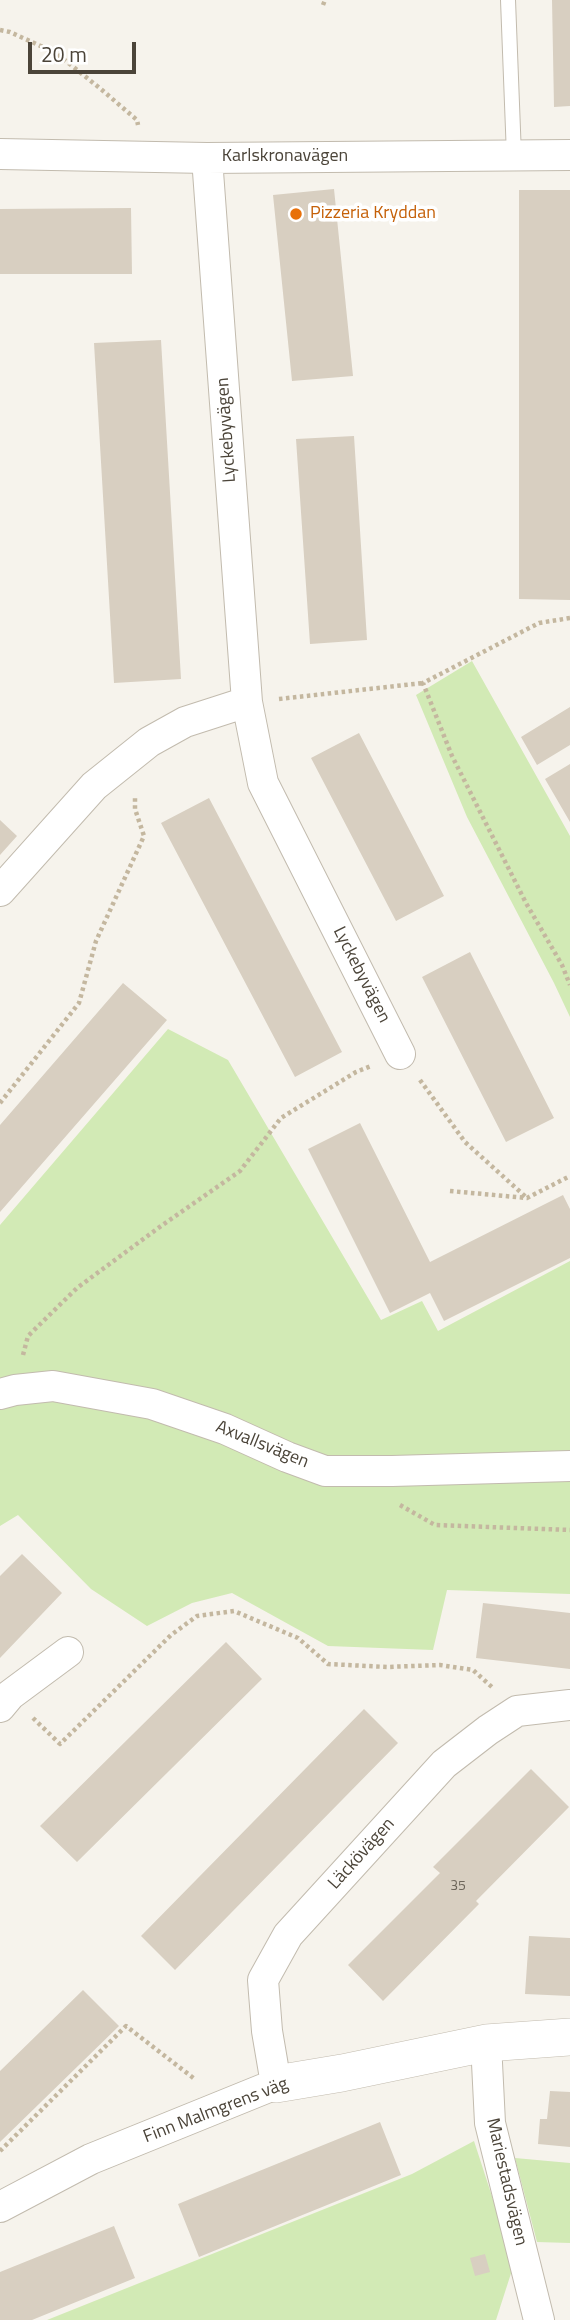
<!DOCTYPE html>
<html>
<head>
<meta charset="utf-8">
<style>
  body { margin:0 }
  #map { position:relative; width:570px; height:2320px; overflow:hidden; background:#f6f3ec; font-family:"Titillium Web",sans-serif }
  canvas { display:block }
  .scale { position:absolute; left:28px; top:42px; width:108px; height:32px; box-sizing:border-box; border:4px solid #4b4439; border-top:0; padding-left:9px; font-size:21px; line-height:24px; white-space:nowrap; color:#4b4439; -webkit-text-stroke:5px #fff; paint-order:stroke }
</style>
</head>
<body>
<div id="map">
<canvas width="570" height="2320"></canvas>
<div class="scale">20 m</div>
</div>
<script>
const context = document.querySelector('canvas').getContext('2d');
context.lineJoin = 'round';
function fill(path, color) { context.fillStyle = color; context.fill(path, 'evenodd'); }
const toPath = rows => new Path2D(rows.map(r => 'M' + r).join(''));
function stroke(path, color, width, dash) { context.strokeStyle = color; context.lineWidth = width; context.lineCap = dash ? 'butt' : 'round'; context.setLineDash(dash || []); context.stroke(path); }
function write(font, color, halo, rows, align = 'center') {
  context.font = font + ' "Titillium Web",sans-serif'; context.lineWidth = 7; context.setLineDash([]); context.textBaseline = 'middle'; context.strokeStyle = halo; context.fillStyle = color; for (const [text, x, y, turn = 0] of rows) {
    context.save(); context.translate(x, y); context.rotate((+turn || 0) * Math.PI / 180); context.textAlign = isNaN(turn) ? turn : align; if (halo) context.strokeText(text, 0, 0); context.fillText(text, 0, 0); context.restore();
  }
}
fill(toPath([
  [472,661,570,836,570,1017,554,983,467,817,416,695],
  [168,1029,228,1060,381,1320,422,1301,438,1331,570,1261,570,1594,447,1590,433,1650,328,1646,232,1593,192,1603,147,1626,91,1589,18,1515,0,1526,0,1225],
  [474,2141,514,2264,496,2320,47,2320,412,2174],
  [515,2158,570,2163,570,2243,537,2242]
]), '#d2eab5');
fill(toPath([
  [552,0,570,0,570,106,554,107],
  [334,189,353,376,292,381,273,195],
  [519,190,570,190,570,600,519,599],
  [131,208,132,274,0,274,0,209],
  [161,340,181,679,114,683,94,343],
  [354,436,367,640,310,644,296,439],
  [570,707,570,745,537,765,521,737],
  [359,733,444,896,396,921,311,758],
  [570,764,570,822,545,779],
  [209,798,342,1052,295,1077,161,823],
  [0,820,17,836,0,855],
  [470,952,554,1118,506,1142,422,977],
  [123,983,167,1020,0,1212,0,1125],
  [360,1123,430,1262,563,1195,570,1209,570,1258,444,1321,430,1293,390,1313,308,1149],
  [22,1554,62,1593,0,1658,0,1576],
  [483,1603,570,1613,570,1669,476,1658],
  [226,1642,262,1679,77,1862,40,1826],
  [364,1709,398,1743,175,1970,141,1936],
  [531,1769,569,1807,476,1901,479,1904,383,2001,348,1965,440,1873,433,1867],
  [529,1936,570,1938,570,1996,525,1994],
  [83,1990,119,2026,0,2142,0,2071],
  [550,2091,570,2092,570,2147,538,2144,540,2119,547,2119],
  [380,2122,401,2175,199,2257,178,2204],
  [114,2226,135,2278,32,2320,0,2320,0,2272],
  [485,2254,490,2272,475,2276,470,2258]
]), '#d8cfc1');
const service = toPath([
  [508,0,514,156]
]);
const minor = toPath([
  [0,154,207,158,570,155],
  [207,158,247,702,263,783,400,1054],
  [0,891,94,786,149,742,185,722,247,702],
  [0,1394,15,1390,53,1386,152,1404,225,1429,287,1457,325,1471,392,1471,570,1466],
  [0,1707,10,1695,68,1652],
  [486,2043,490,2123,539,2320],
  [0,2207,91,2159,276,2084,267,2031,263,1980,288,1935,444,1764,488,1730,517,1711,570,1705]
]);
const tertiary = toPath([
  [276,2084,342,2073,486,2043,570,2037]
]);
stroke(service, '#c2bbae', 16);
stroke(minor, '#c2bbae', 32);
stroke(tertiary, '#c2bbae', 38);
stroke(toPath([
  [323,5,325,0],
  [0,30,10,32,56,53,102,90,137,120,138,125],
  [570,618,539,623,423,683,452,756,526,903,562,965,570,985],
  [279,699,423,683],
  [420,1080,465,1142,527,1198],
  [0,1103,79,1003,96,941,144,836,135,809,135,796],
  [450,1191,527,1198,570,1176],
  [23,1355,28,1336,77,1288,161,1226,240,1171,281,1118,356,1072,371,1066],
  [400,1505,435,1525,570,1530],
  [33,1718,60,1744,171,1635,197,1616,234,1611,298,1638,328,1664,387,1667,440,1665,473,1670,493,1688],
  [0,2151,126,2026,196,2080]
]), '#c4b79f', 4.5, [3.5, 3.5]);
stroke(service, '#fff', 14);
stroke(minor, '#fff', 30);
stroke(tertiary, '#fff', 37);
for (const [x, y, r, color] of [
  [296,214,7,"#e8710a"]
]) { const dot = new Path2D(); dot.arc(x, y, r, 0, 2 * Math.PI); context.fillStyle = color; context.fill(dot); stroke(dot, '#fff', 2.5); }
write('14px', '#6e675b', null, [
  ["35",458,1887]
]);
write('18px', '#4b4439', '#fff', [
  ["Karlskronavägen",285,157],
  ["Lyckebyvägen",227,430,-94],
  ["Lyckebyvägen",361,975,63],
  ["Axvallsvägen",262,1445,22],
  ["Läckövägen",362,1854,-48],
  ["Finn Malmgrens väg",216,2111,-21],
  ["Mariestadsvägen",506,2182,77]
]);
write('18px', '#c56008', '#fff', [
  ["Pizzeria Kryddan",310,214]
], 'left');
</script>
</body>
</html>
